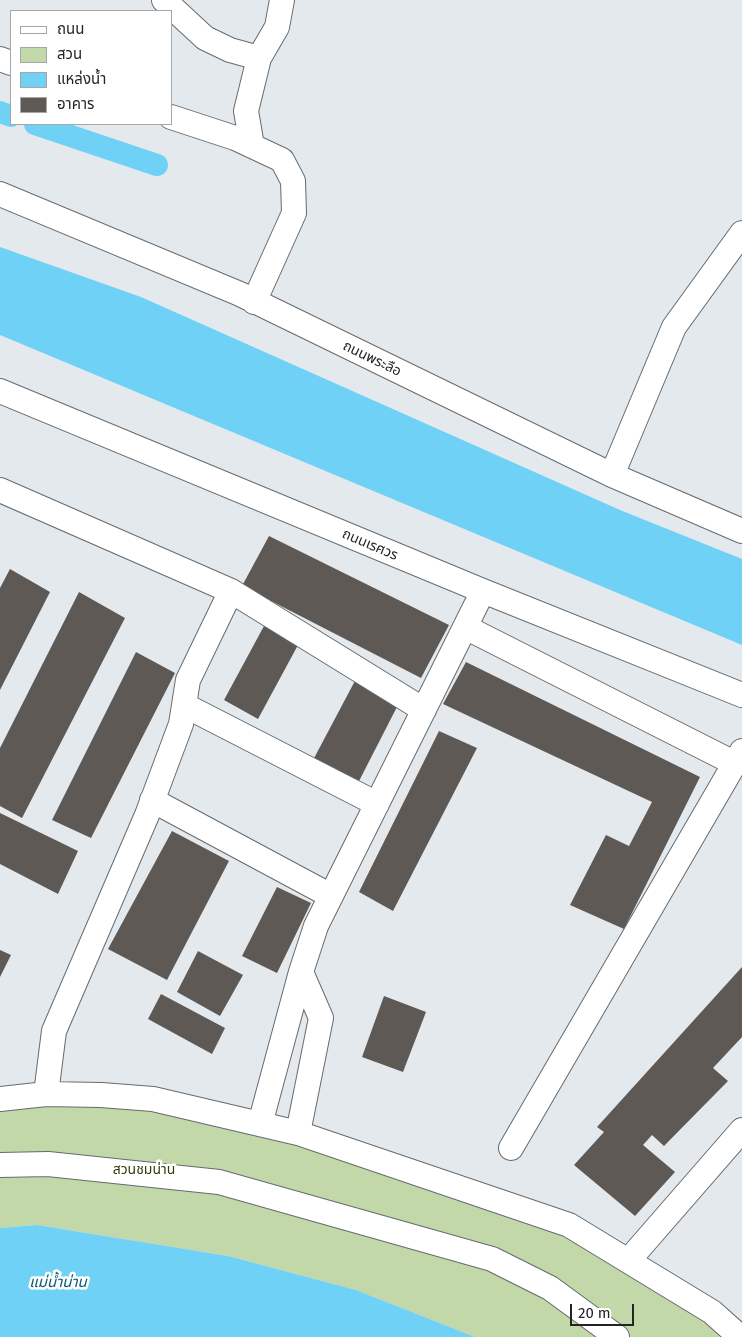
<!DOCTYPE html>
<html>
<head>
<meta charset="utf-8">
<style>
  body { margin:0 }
  #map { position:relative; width:742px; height:1337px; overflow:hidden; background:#e4e9ee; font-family:"Fira Sans","Noto Sans Thai",sans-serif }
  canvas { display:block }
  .legend { position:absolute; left:10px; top:10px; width:162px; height:115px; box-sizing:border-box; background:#fff; border:1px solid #a7a7a8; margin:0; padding:6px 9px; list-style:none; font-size:15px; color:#222425 }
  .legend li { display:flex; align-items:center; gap:10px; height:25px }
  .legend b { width:25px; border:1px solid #a7a7a8 }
  .scale { position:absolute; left:570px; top:1304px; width:64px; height:22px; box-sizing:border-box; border:2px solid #222425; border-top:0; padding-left:6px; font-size:15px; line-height:18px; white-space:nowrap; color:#222425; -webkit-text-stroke:4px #fff; paint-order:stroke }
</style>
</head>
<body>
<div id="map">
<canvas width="742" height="1337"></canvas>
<ul class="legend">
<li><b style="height:6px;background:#fff"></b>ถนน</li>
<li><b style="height:14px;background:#c2d8a8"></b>สวน</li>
<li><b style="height:14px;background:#70d1f6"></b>แหล่งน้ำ</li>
<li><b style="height:14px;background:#5e5955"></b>อาคาร</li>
</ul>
<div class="scale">20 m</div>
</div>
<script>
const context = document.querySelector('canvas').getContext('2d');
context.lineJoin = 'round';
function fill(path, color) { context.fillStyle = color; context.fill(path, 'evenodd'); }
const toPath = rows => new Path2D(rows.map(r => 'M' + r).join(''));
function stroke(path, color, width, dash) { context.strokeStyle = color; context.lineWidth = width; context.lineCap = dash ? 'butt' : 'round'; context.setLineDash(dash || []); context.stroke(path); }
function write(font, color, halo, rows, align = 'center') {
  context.font = font + ' "Fira Sans","Noto Sans Thai",sans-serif'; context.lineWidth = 5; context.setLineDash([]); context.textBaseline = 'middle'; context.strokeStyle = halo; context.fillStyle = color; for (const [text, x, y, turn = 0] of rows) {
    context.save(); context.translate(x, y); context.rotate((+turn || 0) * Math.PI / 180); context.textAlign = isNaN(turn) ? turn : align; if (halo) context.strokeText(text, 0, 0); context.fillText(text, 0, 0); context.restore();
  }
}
fill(toPath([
  [0,1099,153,1099,569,1225,740,1337,475,1337,356,1290,228,1256,37,1225,0,1228]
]), '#c2d8a8');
fill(toPath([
  [0,247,141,297,620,510,742,559,742,645,0,335],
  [37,1225,228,1256,356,1290,475,1337,0,1337,0,1228]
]), '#70d1f6');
stroke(toPath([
  [0,112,11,116],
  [35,124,157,165]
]), '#70d1f6', 22);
fill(toPath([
  [269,536,449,625,421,678,242,586],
  [10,569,50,592,0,690,0,588],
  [79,592,125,618,22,818,0,806,0,748],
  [264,626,298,645,258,719,224,700],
  [136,652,175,673,91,838,52,820],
  [466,662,700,777,624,929,570,905,606,835,629,846,652,802,443,704],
  [357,677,400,701,357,785,312,762],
  [439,731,477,748,393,911,359,892],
  [0,813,78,851,58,894,0,864],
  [172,831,229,861,167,980,108,949],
  [277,887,311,903,277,973,242,956],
  [0,950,11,955,0,977],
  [198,951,243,975,220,1016,177,992],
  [742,967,742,1037,713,1068,728,1081,664,1146,652,1135,643,1145,675,1172,635,1216,574,1165,604,1132,597,1127],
  [161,994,225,1028,212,1054,148,1019],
  [384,996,426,1012,403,1072,362,1057]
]), '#5e5955');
const minor = toPath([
  [164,0,205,38,230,50,259,58],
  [0,59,11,63],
  [171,117,235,138,282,160,293,181,294,213,254,302],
  [252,146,246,111,259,58,277,27,282,0],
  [0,194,240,294,612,475,742,531],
  [0,391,483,591,742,695],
  [612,475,674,327,742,233],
  [0,490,231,591,424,710],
  [465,627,736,764],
  [184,705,377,804],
  [152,800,331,896],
  [46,1094,54,1031,147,815,181,724,188,680,231,591],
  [0,1099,46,1094,101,1095,153,1099,298,1133,569,1225,712,1312,740,1337],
  [260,1124,301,972,316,926,483,591],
  [298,1133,321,1018,301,972],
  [511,1148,742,751],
  [0,1165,48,1164,219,1182,492,1259,550,1288,617,1337],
  [628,1261,742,1130]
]);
stroke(minor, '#666b6f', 26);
stroke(minor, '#fff', 24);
write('14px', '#222425', '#fff', [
  ["ถนนพระลือ",372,359,26],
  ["ถนนเรศวร",370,545,23]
]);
write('14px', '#2d4009', '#fff', [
  ["สวนชมน่าน",144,1170]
]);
write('italic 15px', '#095b75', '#fff', [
  ["แม่น้ำน่าน",58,1283]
]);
</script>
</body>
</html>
